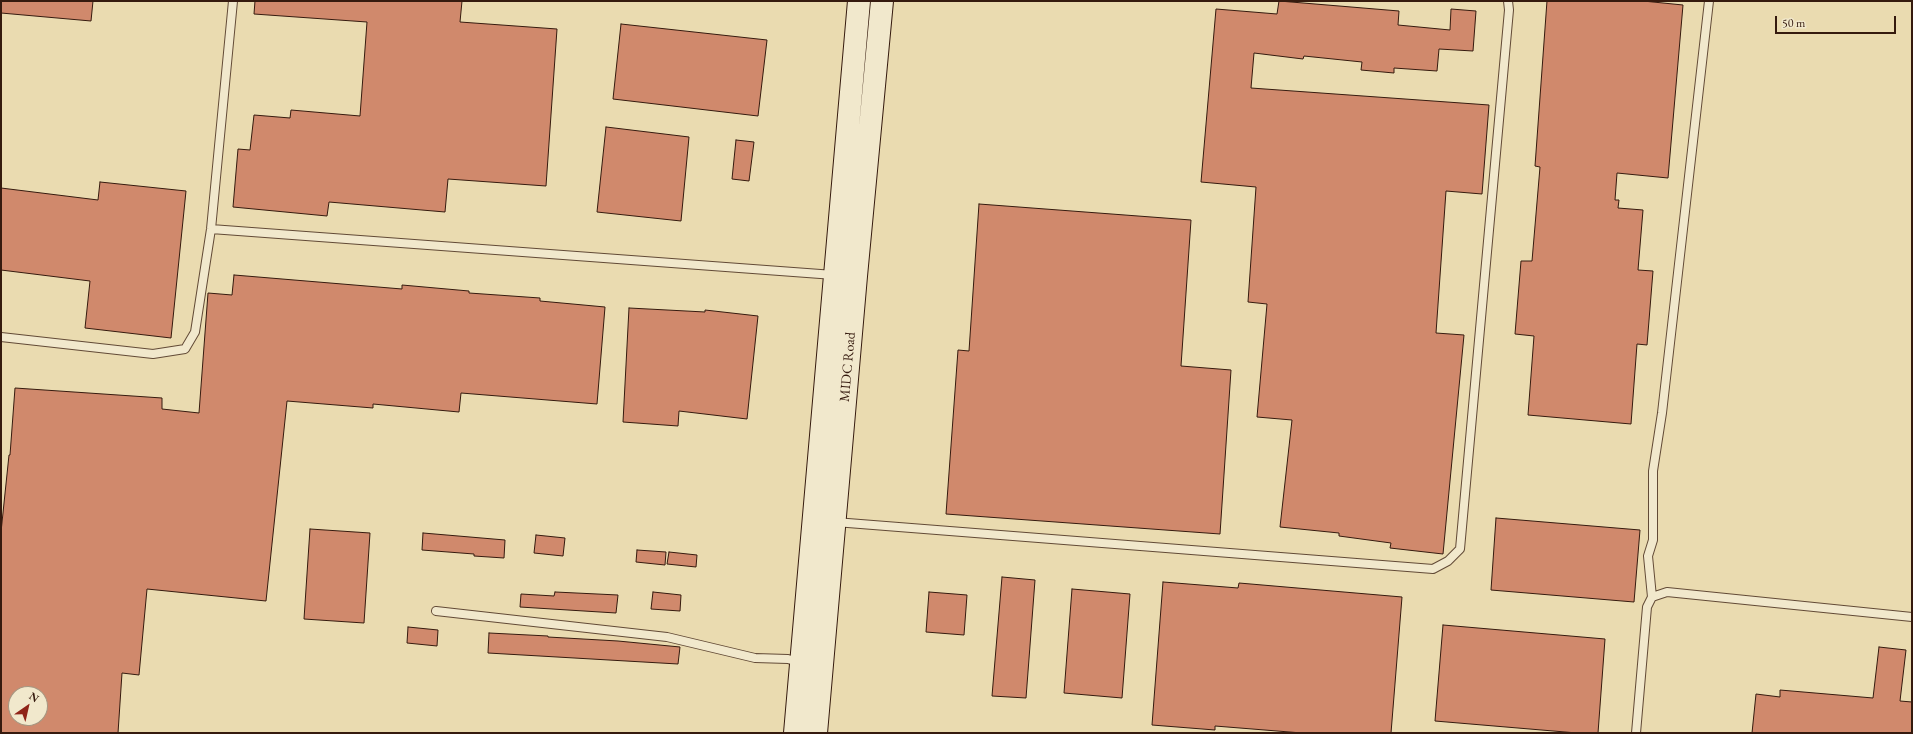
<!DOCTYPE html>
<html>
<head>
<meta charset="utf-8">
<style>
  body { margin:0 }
  #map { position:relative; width:1913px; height:734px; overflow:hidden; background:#eadbb0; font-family:"EB Garamond",serif }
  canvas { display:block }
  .frame { position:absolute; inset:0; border:2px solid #351a0e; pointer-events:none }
  .north { position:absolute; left:8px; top:686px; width:40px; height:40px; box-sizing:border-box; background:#f1e8cc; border:1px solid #a69680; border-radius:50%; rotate:34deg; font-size:11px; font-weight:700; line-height:16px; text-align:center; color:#351a0e }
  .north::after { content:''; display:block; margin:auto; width:14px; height:18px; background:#8f2418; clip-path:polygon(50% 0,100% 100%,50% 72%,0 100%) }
  .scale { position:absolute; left:1775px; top:16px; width:121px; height:18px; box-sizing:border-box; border:2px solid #351a0e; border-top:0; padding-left:5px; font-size:12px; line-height:14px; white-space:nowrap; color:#351a0e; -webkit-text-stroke:3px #f1e8cc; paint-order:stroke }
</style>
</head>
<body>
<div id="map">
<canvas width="1913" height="734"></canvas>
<div class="frame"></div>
<div class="north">N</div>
<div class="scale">50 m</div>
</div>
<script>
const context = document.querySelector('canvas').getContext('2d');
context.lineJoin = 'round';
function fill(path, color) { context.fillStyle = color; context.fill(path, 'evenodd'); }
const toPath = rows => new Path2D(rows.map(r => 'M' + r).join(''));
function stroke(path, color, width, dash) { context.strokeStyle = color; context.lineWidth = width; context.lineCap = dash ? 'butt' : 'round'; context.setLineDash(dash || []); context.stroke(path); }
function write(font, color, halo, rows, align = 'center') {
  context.font = font + ' "EB Garamond",serif'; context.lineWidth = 4; context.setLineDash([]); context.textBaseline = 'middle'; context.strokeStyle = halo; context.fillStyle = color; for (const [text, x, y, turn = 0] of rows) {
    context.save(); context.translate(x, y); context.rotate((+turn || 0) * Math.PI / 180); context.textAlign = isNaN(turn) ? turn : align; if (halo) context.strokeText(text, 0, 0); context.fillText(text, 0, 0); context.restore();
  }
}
const building = toPath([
  [1,1,93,1,91,21,1,13,1,1],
  [255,1,462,1,460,22,557,29,546,186,448,179,445,212,329,202,327,216,233,207,238,149,250,150,254,115,290,118,291,110,360,116,367,22,254,14,255,1],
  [1279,1,1399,11,1398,25,1450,30,1451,9,1476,11,1473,51,1439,49,1437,71,1394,68,1394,73,1361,70,1362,62,1304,56,1303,59,1254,53,1251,88,1489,105,1482,194,1446,191,1436,333,1464,335,1443,554,1390,548,1391,543,1339,536,1339,533,1280,527,1292,420,1257,417,1267,304,1248,302,1256,187,1201,182,1216,9,1277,14,1279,1],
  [1547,1,1643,1,1683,5,1668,178,1617,173,1615,200,1619,200,1618,208,1643,210,1638,270,1653,271,1647,345,1637,344,1631,424,1528,415,1534,336,1515,334,1521,261,1532,261,1540,167,1535,166,1547,1],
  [621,24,767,40,758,116,613,99,621,24],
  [606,127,689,137,681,221,597,212,606,127],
  [736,140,754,142,749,181,732,179,736,140],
  [100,182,186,191,171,338,85,328,90,281,1,270,1,188,98,200,100,182],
  [979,204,1191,220,1181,366,1231,370,1220,534,946,514,958,350,969,351,979,204],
  [234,275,402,289,402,285,469,291,469,293,540,298,540,301,605,307,597,404,461,393,459,412,373,404,373,408,287,401,266,601,147,589,139,675,122,673,118,733,1,733,1,532,9,455,10,455,15,388,162,398,162,409,199,413,208,293,232,295,234,275],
  [16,694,40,694,40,718,16,718,16,694],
  [629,308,705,312,705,310,758,316,747,419,679,411,678,426,623,422,629,308],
  [1496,518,1640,530,1634,602,1491,590,1496,518],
  [310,529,370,533,364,623,304,619,310,529],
  [423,533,505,540,504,558,474,556,474,554,422,550,423,533],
  [536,535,565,538,563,556,534,553,536,535],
  [637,550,666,552,665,565,636,562,637,550],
  [669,552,697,555,696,567,667,564,669,552],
  [1002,577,1035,580,1026,698,992,696,1002,577],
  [1163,582,1238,588,1239,583,1402,597,1391,733,1302,733,1215,726,1215,730,1152,725,1163,582],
  [1072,589,1130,594,1122,698,1064,693,1072,589],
  [555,592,618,595,616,613,520,607,521,594,554,596,555,592],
  [653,592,681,595,680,611,651,609,653,592],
  [929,592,967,595,964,635,926,632,929,592],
  [1443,625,1605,639,1598,733,1577,733,1435,721,1443,625],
  [408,627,438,630,437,646,407,643,408,627],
  [489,633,548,636,548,637,618,641,680,647,678,664,488,653,489,633],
  [1879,647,1906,650,1900,701,1912,702,1912,733,1752,733,1756,694,1780,697,1780,690,1873,698,1879,647]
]);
fill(building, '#d0896c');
stroke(building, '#351a0e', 1);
const lane = toPath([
  [211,229,834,275],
  [1,337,153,354,185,349,195,332,211,229,233,1],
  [835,522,1433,569,1448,561,1460,549,1509,10,1508,1],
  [1652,597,1648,556,1653,540,1653,471,1662,413,1709,1],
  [436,611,667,637,755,658,788,659,801,663],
  [1636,733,1647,607,1652,597,1667,592,1912,617]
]);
const secondary = toPath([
  [795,733,859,1],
  [816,733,856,276,882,1]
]);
stroke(lane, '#624a36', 10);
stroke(secondary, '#351a0e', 24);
stroke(lane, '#f1e8cc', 8);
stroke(secondary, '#f1e8cc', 22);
write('14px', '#351a0e', '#f1e8cc', [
  ["MIDC Road",848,367,-85]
]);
</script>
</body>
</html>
